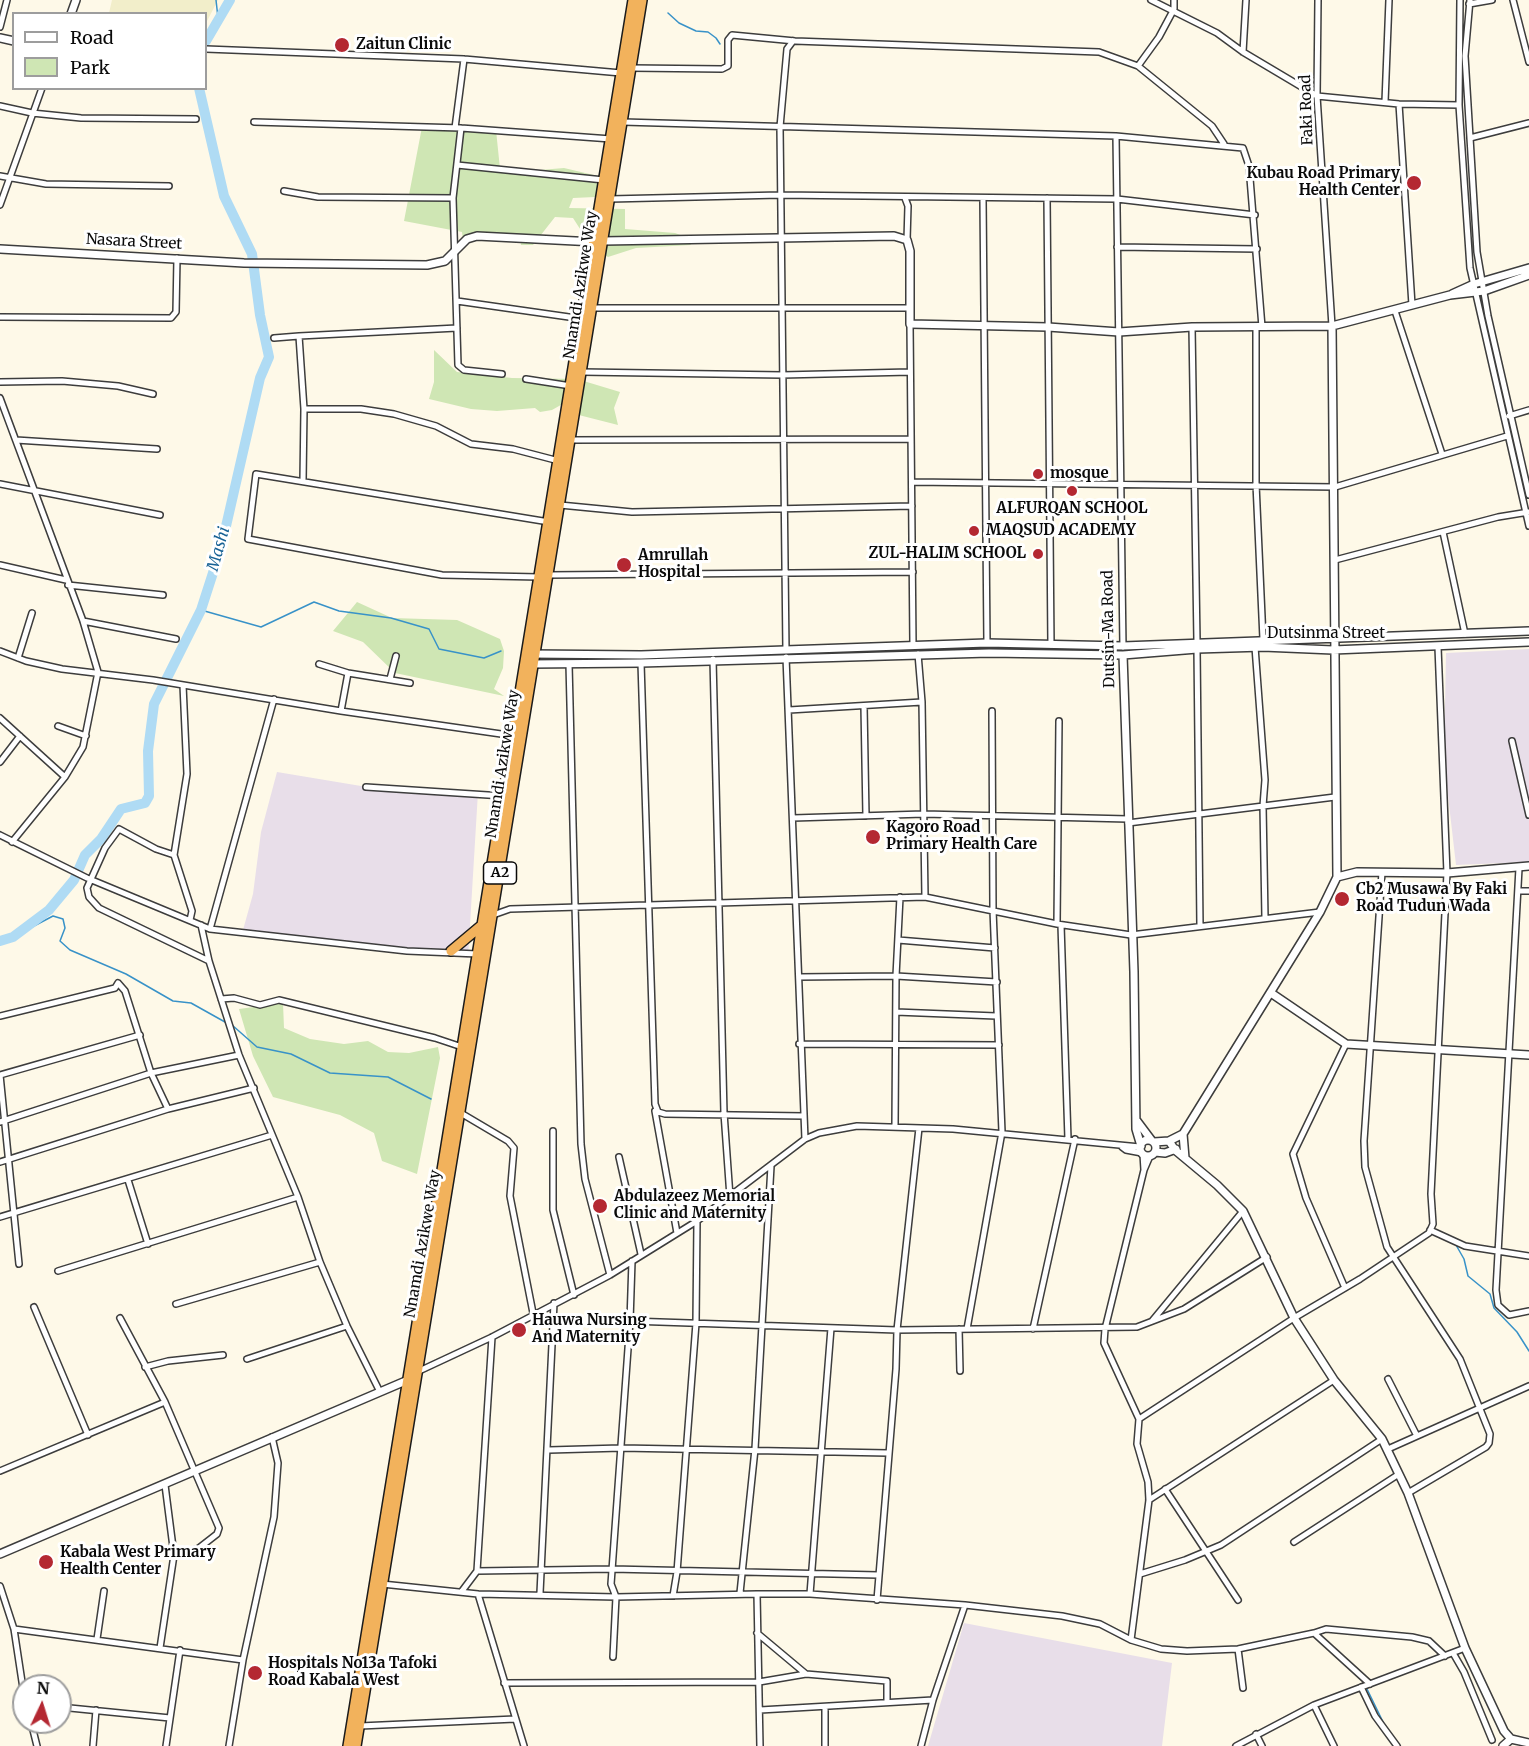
<!DOCTYPE html>
<html>
<head>
<meta charset="utf-8">
<style>
  body { margin:0 }
  #map { position:relative; width:1529px; height:1746px; overflow:hidden; background:#fef9e8; font-family:Merriweather,serif }
  canvas { display:block }
  .legend { position:absolute; left:12px; top:12px; width:195px; height:78px; box-sizing:border-box; background:#fff; border:2px solid #9d9d9d; margin:0; padding:8px 10px; list-style:none; font-size:18px; color:#0a0a0a }
  .legend li { display:flex; align-items:center; gap:12px; height:30px }
  .legend b { width:30px; border:2px solid #9d9d9d }
  .north { position:absolute; left:12px; top:1674px; width:60px; height:60px; box-sizing:border-box; background:#fff; border:2px solid #9d9d9d; border-radius:50%; rotate:4deg; font-size:16px; font-weight:700; line-height:24px; text-align:center; color:#0a0a0a }
  .north::after { content:''; display:block; margin:auto; width:21px; height:27px; background:#b42832; clip-path:polygon(50% 0,100% 100%,50% 72%,0 100%) }
</style>
</head>
<body>
<div id="map">
<canvas width="1529" height="1746"></canvas>
<ul class="legend">
<li><b style="height:8px;background:#fff"></b>Road</li>
<li><b style="height:16px;background:#cfe6b4"></b>Park</li>
</ul>
<div class="north">N</div>
</div>
<script>
const context = document.querySelector('canvas').getContext('2d');
context.lineJoin = 'round';
function fill(path, color) { context.fillStyle = color; context.fill(path, 'evenodd'); }
const toPath = rows => new Path2D(rows.map(r => 'M' + r).join(''));
function stroke(path, color, width, dash) { context.strokeStyle = color; context.lineWidth = width; context.lineCap = dash ? 'butt' : 'round'; context.setLineDash(dash || []); context.stroke(path); }
function write(font, color, halo, rows, align = 'center') {
  context.font = font + ' Merriweather,serif'; context.lineWidth = 6; context.setLineDash([]); context.textBaseline = 'middle'; context.strokeStyle = halo; context.fillStyle = color; for (const [text, x, y, turn = 0] of rows) {
    context.save(); context.translate(x, y); context.rotate((+turn || 0) * Math.PI / 180); context.textAlign = isNaN(turn) ? turn : align; if (halo) context.strokeText(text, 0, 0); context.fillText(text, 0, 0); context.restore();
  }
}
fill(toPath([
  [1529,649,1529,862,1456,865,1444,761,1446,653],
  [277,772,361,786,478,792,468,958,243,930,253,894,261,832],
  [964,1623,1172,1663,1162,1746,928,1746]
]), '#e8dee9');
fill(toPath([
  [112,0,218,0,206,23,206,14,109,13]
]), '#f2eeca');
fill(toPath([
  [422,127,496,130,500,169,516,172,564,168,615,180,617,196,573,198,569,208,625,209,625,229,675,233,686,237,691,245,636,248,608,257,583,245,582,232,573,218,555,217,533,245,521,245,520,239,463,240,462,232,404,221],
  [434,350,457,372,512,378,577,379,620,392,614,408,618,425,567,412,566,402,552,410,540,412,535,408,497,411,471,409,429,399,434,382],
  [357,602,392,618,457,620,500,639,504,651,503,668,494,689,504,696,395,673,363,642,333,631],
  [283,1003,284,1028,310,1039,344,1044,368,1041,388,1052,409,1053,438,1047,440,1058,417,1174,382,1161,374,1133,340,1115,273,1097,253,1056,239,1009]
]), '#cfe6b4');
stroke(toPath([
  [216,0,218,18],
  [668,13,679,23,696,31,708,32,716,38,720,44],
  [201,610,261,627,314,602,339,611,391,618,429,629,439,649,484,658,501,651],
  [13,937,53,916,63,919,65,928,60,941,70,950,126,974,173,1001,191,1003,225,1022],
  [232,1025,257,1047,291,1054,330,1073,388,1077,431,1099],
  [1456,1245,1464,1259,1468,1276,1490,1294,1494,1308,1517,1332,1529,1351],
  [1367,1689,1385,1726]
]), '#3892c8', 1.5);
stroke(toPath([
  [206,41,230,0],
  [0,941,13,937,49,910,74,880,85,855,101,839,121,809,145,803,149,796,148,751,154,704,201,610,221,548,260,378,269,357,260,315,252,254,224,196,199,88]
]), '#afdbf4', 10);
const minor = toPath([
  [1151,0,1217,33,1243,52,1317,96,1399,104,1459,105],
  [1318,0,1317,96,1332,326],
  [1460,0,1459,105,1470,268,1529,526],
  [1470,0,1465,56,1477,252,1488,316,1529,495],
  [1513,0,1529,62],
  [1469,4,1492,0],
  [0,27,7,0],
  [206,49,464,59,621,73],
  [1243,52,1246,0],
  [1138,66,1159,37,1174,9,1174,0],
  [631,68,722,69,728,66,728,40,732,35,795,41,1099,52,1138,66,1212,126,1224,144],
  [1385,102,1389,0],
  [1399,104,1412,305],
  [0,106,32,113,81,118,196,119],
  [254,122,461,128,611,139],
  [623,122,1116,136,1243,148,1249,166,1262,327],
  [455,128,464,59],
  [461,128,453,198,458,365,464,370,502,374],
  [1116,136,1123,647],
  [1470,138,1529,123],
  [457,165,604,180],
  [0,176,46,184,169,186],
  [284,191,318,197,453,198],
  [905,198,908,206,907,240],
  [1047,198,1051,645],
  [610,199,780,195,1117,199,1255,215],
  [983,199,987,643],
  [0,205,42,88],
  [1117,247,1257,249],
  [457,301,583,319],
  [592,308,910,308],
  [1395,311,1442,454],
  [0,317,171,318,176,312,177,258],
  [910,324,913,645],
  [1192,327,1197,641],
  [1256,328,1256,484,1263,639],
  [274,338,299,336],
  [582,372,782,375,910,372],
  [526,379,571,386],
  [0,382,62,381,118,386,153,394],
  [0,398,83,621,98,672,83,747,65,777,12,842],
  [304,409,361,409,394,414,436,426,471,444,513,449,559,461],
  [1509,416,1529,410],
  [16,440,157,449],
  [570,440,910,439],
  [303,481,304,409,299,336,457,328],
  [912,482,1335,487,1507,436],
  [0,484,160,515],
  [560,505,632,512,912,506],
  [1443,532,1465,634],
  [1335,560,1498,517,1529,512],
  [0,565,66,580],
  [548,575,913,572],
  [539,577,442,575,248,539,256,474,549,522],
  [68,585,163,595],
  [83,621,176,639],
  [1255,647,1265,780,1263,806,1265,918],
  [1197,649,1200,926],
  [786,650,780,127,787,49,793,41],
  [0,651,26,661,62,669,153,680,341,711,515,736],
  [918,654,922,702,925,897],
  [786,657,805,1139],
  [18,658,32,613],
  [713,659,724,1113,730,1197],
  [641,663,655,1104,658,1112,665,1114,804,1116],
  [319,664,348,673,410,683],
  [569,664,581,1144,585,1179,610,1275],
  [390,679,396,656],
  [183,685,187,774,174,855,192,911,190,920],
  [864,706,866,816],
  [789,710,922,702],
  [341,711,348,673],
  [0,718,65,777],
  [58,726,86,736],
  [1512,741,1529,815],
  [0,762,20,736],
  [366,787,503,796],
  [793,818,924,814,1128,819],
  [1128,823,1335,797],
  [0,835,87,878,210,929,407,951,478,954],
  [174,855,156,849,119,829,105,848,87,888,89,897,99,908,209,961],
  [1519,868,1496,1290,1498,1305,1509,1315,1529,1311],
  [1382,872,1364,1141,1365,1167,1387,1247,1460,1359,1490,1434,1489,1443,1486,1447,1408,1493],
  [1518,891,1529,891],
  [493,915,510,909,925,897,1057,924,1131,935,1320,912],
  [1057,924,1059,721],
  [201,925,209,961,239,1055,298,1197,320,1262,347,1326,380,1392],
  [1061,925,1068,1139],
  [210,929,274,699],
  [898,940,995,948],
  [799,977,896,976,997,982],
  [221,999,234,998,260,1005,279,1000,435,1038,462,1047],
  [896,1012,996,1016],
  [0,1016,115,988,118,983,125,991,151,1073,168,1109],
  [799,1044,999,1045],
  [0,1075,19,1264],
  [0,1075,140,1035],
  [655,1111,677,1233],
  [459,1112,508,1141,514,1148,510,1196,533,1313],
  [0,1122,151,1073,239,1055],
  [895,1126,896,976,900,897],
  [553,1131,553,1210,574,1295],
  [1122,1147,1126,1150,1142,1153],
  [1143,1154,1144,1170],
  [619,1157,641,1254],
  [0,1162,168,1109,254,1088],
  [128,1180,148,1244],
  [0,1217,272,1135],
  [1430,1230,1465,1246,1529,1256],
  [58,1271,298,1197],
  [1345,1288,1306,1198,1293,1154,1346,1044],
  [176,1304,320,1262],
  [34,1307,88,1435],
  [120,1318,165,1402,219,1528,217,1534,199,1548,184,1554,174,1555],
  [630,1321,897,1330,1137,1327,1184,1309,1267,1257],
  [1152,1321,1243,1211],
  [959,1329,960,1371],
  [967,1329,1002,1132,993,910,992,711],
  [1033,1329,1075,1139],
  [247,1359,347,1326],
  [145,1367,168,1361,223,1355],
  [417,1372,492,1337,610,1275,697,1221,805,1139,819,1133,857,1126,953,1129,1140,1147],
  [1388,1379,1417,1436],
  [1139,1419,1294,1318,1360,1279,1429,1233,1433,1224,1431,1194,1447,873,1438,647],
  [1388,1449,1529,1386],
  [549,1450,621,1448,888,1453],
  [0,1471,165,1402],
  [1165,1489,1238,1600],
  [1149,1500,1334,1380],
  [1294,1542,1399,1474],
  [477,1571,612,1569,878,1575],
  [1140,1574,1185,1560,1221,1545,1382,1439],
  [382,1584,478,1594,616,1597,757,1594,760,1746],
  [0,1586,14,1629,24,1695],
  [462,1591,477,1571,492,1337],
  [540,1593,554,1303],
  [740,1593,755,1449,771,1166],
  [478,1594,524,1746],
  [757,1594,810,1594,965,1605,1062,1616,1100,1624,1131,1640,1161,1649,1187,1651,1238,1649,1314,1633,1370,1684],
  [810,1594,831,1328],
  [673,1596,677,1572,696,1323,697,1221],
  [877,1600,896,1369,897,1330,919,1128],
  [14,1629,243,1660],
  [757,1633,806,1674],
  [1314,1633,1326,1629,1412,1637,1429,1641,1445,1656],
  [97,1639,104,1591],
  [1131,1640,1149,1500,1148,1482,1137,1444,1139,1419,1104,1343,1105,1329,1144,1170,1150,1156],
  [160,1648,174,1555,165,1485],
  [1238,1649,1243,1688],
  [1453,1653,1464,1672,1492,1740],
  [613,1657,616,1597,611,1584,630,1321,632,1261],
  [504,1683,759,1682,806,1674,887,1681,887,1702],
  [1361,1687,1375,1716,1397,1746],
  [1314,1705,1334,1746],
  [60,1707,170,1718],
  [760,1710,933,1700],
  [31,1722,37,1746],
  [360,1726,515,1719],
  [1256,1734,1262,1746],
  [93,1746,96,1710],
  [166,1746,180,1650],
  [229,1746,243,1660,274,1517,278,1463,272,1437],
  [825,1746,825,1707],
  [921,1746,933,1700,965,1605],
  [1236,1746,1314,1705,1465,1648]
]);
const tertiary = toPath([
  [71,14,76,0],
  [0,38,14,41],
  [603,241,894,236,907,240,910,251,910,324,1048,327,1119,332,1192,327,1332,326,1450,295,1484,291,1529,275],
  [0,249,244,263,427,265,445,261,467,239,477,236,595,242],
  [1452,294,1474,284,1529,268],
  [1332,326,1337,877],
  [530,654,641,655,987,643,1123,646,1529,631],
  [1123,655,1134,972,1136,1129,1141,1146],
  [530,664,641,663,989,653,1123,655,1197,649,1263,647,1333,650,1529,642],
  [1271,993,1346,1044,1529,1055],
  [1137,1121,1152,1141],
  '1140 1148a8 8 0 1 1 16 0a8 8 0 1 1-16 0Z',
  [1169,1141,1175,1150,1217,1185,1243,1211,1294,1318,1334,1380,1382,1439,1408,1493,1465,1648,1504,1731,1511,1739,1529,1743],
  [1154,1142,1169,1141,1183,1134],
  [1155,1152,1165,1153,1176,1149],
  [1185,1158,1183,1134,1320,912,1337,877,1357,872,1447,873,1529,866],
  [0,1554,408,1380],
  [1503,1746,1511,1739]
]);
const trunk = toPath([
  [451,951,482,925],
  [348,1746,633,0],
  [356,1746,642,0]
]);
stroke(minor, '#3d3d3d', 8);
stroke(tertiary, '#3d3d3d', 10);
stroke(trunk, '#1b1b1b', 12);
stroke(minor, '#fff', 5);
stroke(tertiary, '#fff', 7);
stroke(trunk, '#f2b25c', 9);
for (const [x, y, r, color] of [
  [342,45,8,"#b42832"],
  [1414,183,8,"#b42832"],
  [1038,474,6,"#b42832"],
  [1072,491,6,"#b42832"],
  [974,531,6,"#b42832"],
  [1038,554,6,"#b42832"],
  [624,565,8,"#b42832"],
  [873,837,8,"#b42832"],
  [1342,899,8,"#b42832"],
  [600,1206,8,"#b42832"],
  [519,1330,8,"#b42832"],
  [46,1562,8,"#b42832"],
  [255,1673,8,"#b42832"]
]) { const dot = new Path2D(); dot.arc(x, y, r, 0, 2 * Math.PI); context.fillStyle = color; context.fill(dot); stroke(dot, '#fff', 2); }
for (const [x, y, w] of [
  [500,873,33]
]) { const box = new Path2D(); box.roundRect(x - w / 2, y - 11, w, 22, 4.5); context.fillStyle = '#fff'; context.fill(box); stroke(box, '#0a0a0a', 1.5); }
write('bold 14px', '#0a0a0a', null, [
  ["A2",500,873]
]);
write('bold 15px', '#0a0a0a', '#fff', [
  ["Zaitun Clinic",356,45],
  ["Kubau Road Primary",1400,174,"right"],
  ["Health Center",1400,191,"right"],
  ["mosque",1050,474],
  ["ALFURQAN SCHOOL",1072,509,"center"],
  ["MAQSUD ACADEMY",986,531],
  ["ZUL-HALIM SCHOOL",1026,554,"right"],
  ["Amrullah",638,556],
  ["Hospital",638,573],
  ["Kagoro Road",886,828],
  ["Primary Health Care",886,845],
  ["Cb2 Musawa By Faki",1356,890],
  ["Road Tudun Wada",1356,907],
  ["Abdulazeez Memorial",614,1197],
  ["Clinic and Maternity",614,1214],
  ["Hauwa Nursing",532,1321],
  ["And Maternity",532,1338],
  ["Kabala West Primary",60,1553],
  ["Health Center",60,1570],
  ["Hospitals No13a Tafoki",268,1664],
  ["Road Kabala West",268,1681]
], 'left');
write('15px', '#0a0a0a', '#fff', [
  ["Faki Road",1307,110,-92],
  ["Nasara Street",134,242,3],
  ["Nnamdi Azikwe Way",581,285,-81],
  ["Dutsin-Ma Road",1109,629,-91],
  ["Dutsinma Street",1326,634],
  ["Nnamdi Azikwe Way",503,764,-81],
  ["Nnamdi Azikwe Way",423,1244,-80]
]);
write('italic 16px', '#196396', '#fff', [
  ["Mashi",219,549,-74]
]);
</script>
</body>
</html>
